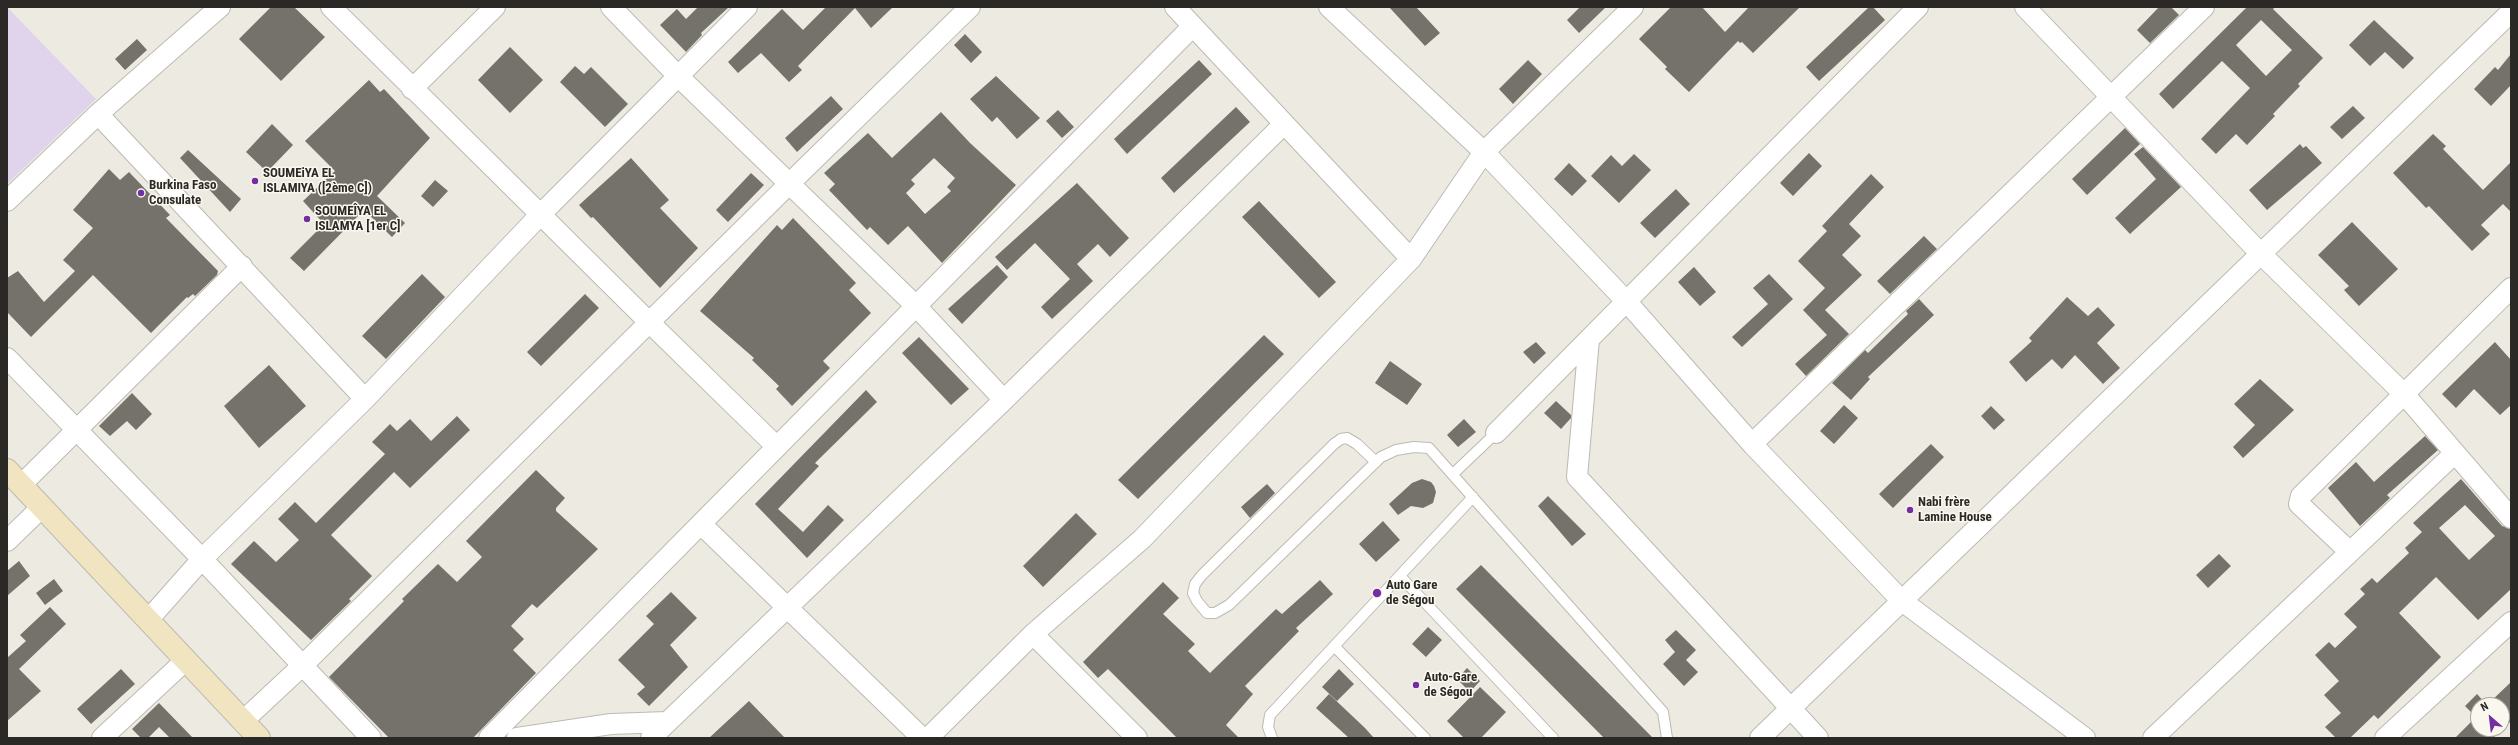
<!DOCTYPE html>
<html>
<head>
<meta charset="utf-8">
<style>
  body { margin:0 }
  #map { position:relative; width:2518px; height:745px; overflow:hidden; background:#edeae1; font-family:"Roboto Condensed",sans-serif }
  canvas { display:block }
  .frame { position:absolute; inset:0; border:8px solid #2a2926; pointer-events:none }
  .north { position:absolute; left:2470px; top:697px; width:40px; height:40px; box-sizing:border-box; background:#faf7ef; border:1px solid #a7a59f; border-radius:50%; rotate:332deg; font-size:11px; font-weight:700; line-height:16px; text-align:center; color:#2a2926 }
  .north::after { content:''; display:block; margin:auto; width:14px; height:18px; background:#752ea2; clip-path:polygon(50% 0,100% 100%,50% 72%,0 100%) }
</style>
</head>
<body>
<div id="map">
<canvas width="2518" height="745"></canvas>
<div class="frame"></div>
<div class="north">N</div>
</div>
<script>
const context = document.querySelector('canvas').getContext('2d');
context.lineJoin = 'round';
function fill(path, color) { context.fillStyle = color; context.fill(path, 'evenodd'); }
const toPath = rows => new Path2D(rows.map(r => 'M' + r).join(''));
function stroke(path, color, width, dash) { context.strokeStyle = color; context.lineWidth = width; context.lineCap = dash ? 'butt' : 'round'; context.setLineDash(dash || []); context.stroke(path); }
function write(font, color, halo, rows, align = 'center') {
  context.font = font + ' "Roboto Condensed",sans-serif'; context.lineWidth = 3; context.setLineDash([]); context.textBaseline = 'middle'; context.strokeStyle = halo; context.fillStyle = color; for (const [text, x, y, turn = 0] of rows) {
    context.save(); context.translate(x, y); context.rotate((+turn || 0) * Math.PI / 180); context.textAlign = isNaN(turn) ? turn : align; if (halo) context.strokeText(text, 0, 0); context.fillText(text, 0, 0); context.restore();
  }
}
fill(toPath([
  [7,7,96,99,7,184]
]), '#e0d4ec');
fill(toPath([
  [271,7,294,7,325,37,281,81,239,39],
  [698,7,729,7,701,33,702,35,686,52,660,25,677,9,686,19],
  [826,7,893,7,871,28,855,8,798,66,802,70,789,82,761,53,738,73,728,62,782,9,803,30],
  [1389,7,1416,7,1440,33,1425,46],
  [1580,7,1606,7,1579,33,1567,20],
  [1671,7,1702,7,1725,32,1749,7,1800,7,1753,53,1742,42,1740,43,1738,41,1689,92,1665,69,1667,67,1639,39],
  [1869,7,1873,7,1885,20,1819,81,1806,67],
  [2159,7,2171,7,2179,15,2150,43,2137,30],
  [2247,7,2275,7,2273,9,2323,58,2298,84,2300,86,2273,114,2275,116,2247,145,2236,134,2216,154,2201,139,2250,88,2222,61,2173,109,2159,94],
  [2261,20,2292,50,2266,76,2236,45],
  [2374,20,2414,58,2403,69,2385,52,2370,66,2349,45],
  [965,34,982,52,971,63,954,45],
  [137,39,147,50,125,70,115,59],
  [510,47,543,80,510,113,478,80],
  [2511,54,2511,85,2491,106,2474,89,2495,67,2498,70],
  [1199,60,1212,74,1127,154,1114,139],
  [1528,60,1542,74,1513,104,1499,89],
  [575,66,584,74,591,67,628,104,605,127,560,82],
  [996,76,1040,118,1017,139,997,117,992,122,970,99],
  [369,80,380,92,384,89,430,138,377,196,405,223,392,237,364,210,304,271,290,258,324,224,303,201,335,171,305,141],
  [831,96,843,109,797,152,785,138],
  [2353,106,2365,118,2342,139,2330,127],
  [1236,107,1250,122,1174,193,1161,178],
  [1058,110,1074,127,1062,138,1046,121],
  [941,112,970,143,1016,185,942,263,908,226,888,245,870,227,867,230,829,190,835,184,824,173,868,133,892,158],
  [934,158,955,178,947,187,951,191,925,214,906,193,915,184,911,180],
  [272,124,293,145,267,172,246,152],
  [2125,128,2140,144,2087,195,2072,179],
  [2433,134,2446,146,2443,149,2483,190,2511,162,2511,212,2503,204,2481,225,2490,234,2472,251,2429,206,2426,208,2393,173],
  [2300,144,2303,148,2306,146,2322,163,2267,210,2249,190],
  [2143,147,2181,187,2130,234,2115,218,2156,179,2134,154],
  [188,150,241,199,230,212,180,158],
  [1809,153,1822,166,1793,196,1780,183],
  [1634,154,1651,170,1619,203,1591,176,1611,155,1622,166],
  [631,158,669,200,660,208,698,248,660,288,593,217,591,218,579,205],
  [1569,163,1587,181,1572,196,1554,179],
  [109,169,120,180,129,172,170,215,166,218,218,271,217,275,195,296,193,294,188,298,187,297,151,333,93,275,31,337,7,312,7,278,18,271,44,302,75,271,63,260,93,228,73,210],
  [751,173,764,185,728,222,716,210],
  [1871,174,1884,187,1849,224,1861,236,1842,255,1862,275,1825,310,1849,334,1806,376,1795,364,1827,335,1803,310,1825,288,1798,261,1827,231,1822,226],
  [435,180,448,191,433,207,421,196],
  [1077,183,1129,238,1110,257,1098,244,1077,264,1093,281,1052,319,1041,307,1070,279,1035,243,1007,270,995,257],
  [1676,189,1690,204,1655,238,1640,223],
  [1259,201,1336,282,1319,298,1242,217],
  [793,218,856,283,849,290,871,313,823,361,830,368,792,406,776,389,779,386,752,360,754,358,700,311,777,225,782,230],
  [2352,222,2398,269,2359,306,2344,290,2349,286,2318,255],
  [1924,236,1937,249,1890,294,1877,281],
  [997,265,1008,277,962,324,948,309],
  [1694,267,1716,292,1700,306,1678,282],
  [422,274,445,297,386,359,362,336],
  [1769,274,1793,299,1742,347,1732,337,1768,304,1753,288],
  [585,294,599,308,541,366,527,352],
  [2067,297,2088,316,2098,307,2115,325,2097,343,2120,368,2103,384,2075,355,2062,369,2052,359,2026,382,2009,362,2032,341,2029,338],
  [1919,299,1934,315,1868,377,1870,379,1851,400,1832,383,1865,350,1868,353,1908,314,1906,311],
  [1264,335,1284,354,1138,499,1118,480],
  [919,337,969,389,951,405,902,353],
  [1536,342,1546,353,1534,364,1523,352],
  [2495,342,2511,360,2511,405,2500,415,2474,389,2456,408,2442,394],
  [1390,361,1422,384,1407,405,1375,383],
  [269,365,306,406,259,448,224,406],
  [2260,379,2294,410,2243,458,2233,447,2255,425,2234,404],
  [866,390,877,402,815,463,819,466,778,509,803,532,828,505,844,520,807,558,755,504],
  [132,393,152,414,136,430,127,421,110,436,99,426],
  [1556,401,1571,415,1571,418,1561,429,1544,413],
  [1844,405,1858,418,1834,444,1820,431],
  [1991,406,2005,420,1994,430,1981,416],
  [457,416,470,430,410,488,394,472,331,535,372,576,349,599,351,601,311,640,231,564,254,541,276,562,299,540,278,519,295,502,316,523,385,454,372,442,390,424,397,431,410,419,431,441],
  [1464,419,1476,432,1458,447,1447,435],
  [2425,436,2438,450,2387,495,2390,498,2360,526,2328,488,2356,462,2374,482],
  [1931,444,1944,457,1893,508,1879,494],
  [536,470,565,498,556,508,556,511,598,549,537,608,532,604,511,626,524,639,513,650,536,673,473,738,389,738,329,677,404,601,402,599,438,564,457,582,482,557,466,541],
  [1422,479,1431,482,1434,486,1436,492,1433,503,1423,508,1411,506,1398,515,1389,504,1412,483],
  [2461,479,2502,526,2511,529,2511,589,2478,620,2436,577,2399,613,2441,657,2378,719,2374,715,2350,738,2336,738,2325,727,2341,713,2324,695,2339,681,2315,655,2329,642,2335,648,2357,627,2344,614,2365,594,2360,589,2372,578,2377,583,2409,553,2405,548,2422,532,2413,523],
  [2465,505,2495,536,2469,560,2439,528],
  [1267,484,1275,493,1250,518,1241,507],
  [1548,496,1586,534,1572,546,1538,506],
  [1076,513,1097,534,1043,587,1023,566],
  [1383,521,1400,540,1376,562,1359,544],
  [2219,554,2231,566,2208,588,2196,575],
  [19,561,30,576,7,596,7,571],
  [1481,565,1653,738,1604,738,1456,589],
  [54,579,63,591,45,605,36,593],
  [1320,580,1333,594,1296,628,1299,631,1245,686,1253,694,1226,725,1239,738,1177,738,1108,669,1098,678,1083,662,1163,582,1179,598,1163,614,1195,644,1188,651,1210,673,1276,609,1282,614],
  [671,592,697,618,670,645,688,667,649,706,637,694,645,687,618,660,654,624,646,616],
  [50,607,66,624,19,669,41,691,7,721,7,658,26,641,20,635],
  [1428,627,1442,640,1426,657,1412,644],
  [1676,630,1696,650,1686,660,1698,672,1684,686,1663,664,1675,652,1665,640],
  [1467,668,1480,681,1470,692,1457,679],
  [121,669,135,684,91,724,77,709],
  [1339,669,1354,684,1337,701,1322,687],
  [2511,682,2511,721,2493,738,2455,738,2476,717,2465,706,2477,694,2487,705],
  [2478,705,2502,705,2502,729,2478,729],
  [1480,687,1506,712,1481,738,1464,738,1447,721],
  [1329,694,1365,728,1374,738,1349,738,1316,708],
  [749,701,785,738,709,738],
  [159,703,193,738,170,738,159,727,148,738,141,738,132,729]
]), '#75726b');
const service = toPath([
  [1376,462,1357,444,1347,438,1341,439,1334,444,1202,575,1195,584,1193,593,1197,601,1207,613,1215,613,1229,605,1381,457,1396,450,1414,447,1429,448,1663,712,1667,738],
  [1453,474,1496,433],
  [1400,576,1553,738],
  [1334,646,1425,738],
  [1272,738,1268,727,1270,715,1473,497]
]);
const minor = toPath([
  [331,7,650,323,777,447],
  [611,7,679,77,916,306,1004,400],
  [1175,7,1411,259],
  [1329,7,1484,152,1627,302,1752,444,1902,601,2085,738],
  [2025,7,2260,253,2405,395,2511,518],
  [412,89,495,7],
  [98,114,365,399],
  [7,201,98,114,220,7],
  [1589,339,1577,477,1818,738],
  [7,358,202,559,371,738],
  [1496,433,1918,7],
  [1752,444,2204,7],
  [21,485,242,266],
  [701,524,922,738],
  [7,541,42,507],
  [2350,552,2299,504,2301,496,2511,288],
  [149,619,202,559,365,399,540,215,747,7],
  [1033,634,1137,738],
  [243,721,302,666,789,184,970,7],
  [102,738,186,660],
  [489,738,1193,26],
  [517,738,611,724,667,722],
  [651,738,1004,400,1284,124],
  [928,738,1033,634,1142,539,1411,259,1484,152,1633,7],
  [1760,738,2511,12],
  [2153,738,2455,453],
  [2385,738,2511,622]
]);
const secondary = toPath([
  [7,470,259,738]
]);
stroke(service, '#bcbab2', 12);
stroke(minor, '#bcbab2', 22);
stroke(secondary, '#bcbab2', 24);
stroke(service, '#fff', 10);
stroke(minor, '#fff', 20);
stroke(secondary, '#f0e5c0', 22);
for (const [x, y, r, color] of [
  [255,181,4,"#752ea2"],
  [141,193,4,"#752ea2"],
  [307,219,4,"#752ea2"],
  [1910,510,4,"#752ea2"],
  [1377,593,5,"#752ea2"],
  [1416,685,4,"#752ea2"]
]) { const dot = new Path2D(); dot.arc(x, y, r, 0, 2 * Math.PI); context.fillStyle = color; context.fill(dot); stroke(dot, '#faf7ef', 1.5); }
write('bold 13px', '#2a2926', '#faf7ef', [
  ["SOUMEiYA EL",263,174],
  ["ISLAMIYA ([2ème C])",263,189],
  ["Burkina Faso",149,186],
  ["Consulate",149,201],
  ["SOUMEÎYA EL",315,212],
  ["ISLAMYA [1er C]",315,227],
  ["Nabi frère",1918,503],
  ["Lamine House",1918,518],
  ["Auto Gare",1386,586],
  ["de Ségou",1386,601],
  ["Auto-Gare",1424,678],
  ["de Ségou",1424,693]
], 'left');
</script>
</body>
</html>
